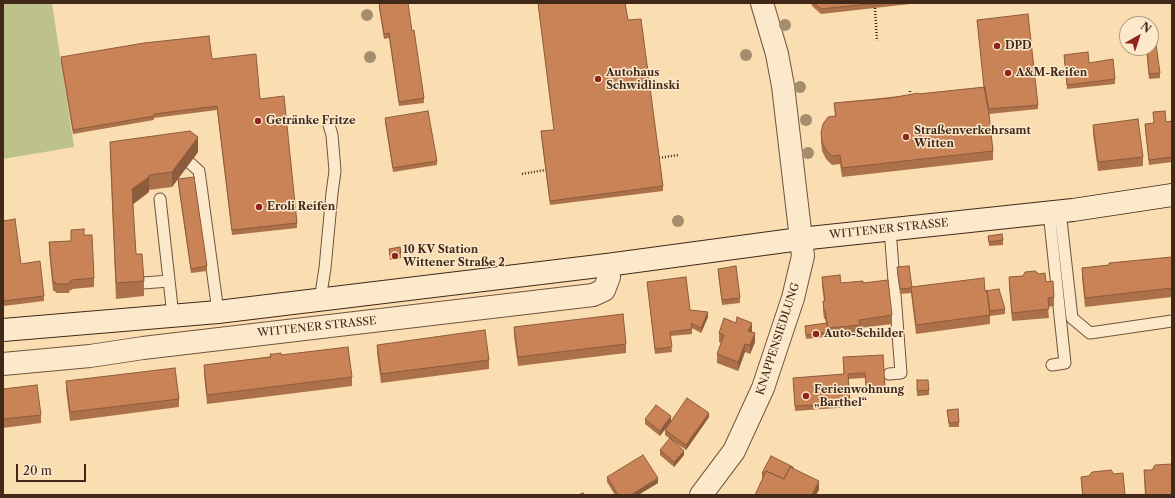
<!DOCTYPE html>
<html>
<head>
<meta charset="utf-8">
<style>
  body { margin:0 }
  #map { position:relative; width:1175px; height:498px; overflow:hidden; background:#faddb0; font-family:"Libre Caslon Text",serif }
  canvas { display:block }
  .frame { position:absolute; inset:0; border:4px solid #412819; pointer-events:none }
  .north { position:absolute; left:1119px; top:16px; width:40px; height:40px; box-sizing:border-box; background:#fce9cc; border:1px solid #b19c84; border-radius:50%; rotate:39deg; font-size:11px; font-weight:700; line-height:16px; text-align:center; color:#412819 }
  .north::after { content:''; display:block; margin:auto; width:14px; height:18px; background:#8f2418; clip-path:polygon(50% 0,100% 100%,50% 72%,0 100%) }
  .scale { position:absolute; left:16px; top:464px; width:70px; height:18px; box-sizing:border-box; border:2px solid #412819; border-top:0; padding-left:5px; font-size:12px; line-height:14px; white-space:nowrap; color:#412819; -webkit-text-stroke:3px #fce9cc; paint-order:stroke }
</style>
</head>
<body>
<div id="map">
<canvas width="1175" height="498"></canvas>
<div class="frame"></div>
<div class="north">N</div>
<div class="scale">20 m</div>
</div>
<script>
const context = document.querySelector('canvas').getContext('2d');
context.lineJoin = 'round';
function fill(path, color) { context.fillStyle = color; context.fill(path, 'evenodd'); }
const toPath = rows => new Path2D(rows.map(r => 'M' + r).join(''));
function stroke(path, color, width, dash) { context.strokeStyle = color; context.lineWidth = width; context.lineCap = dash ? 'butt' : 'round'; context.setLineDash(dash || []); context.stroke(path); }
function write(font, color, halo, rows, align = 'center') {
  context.font = font + ' "Libre Caslon Text",serif'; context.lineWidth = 3; context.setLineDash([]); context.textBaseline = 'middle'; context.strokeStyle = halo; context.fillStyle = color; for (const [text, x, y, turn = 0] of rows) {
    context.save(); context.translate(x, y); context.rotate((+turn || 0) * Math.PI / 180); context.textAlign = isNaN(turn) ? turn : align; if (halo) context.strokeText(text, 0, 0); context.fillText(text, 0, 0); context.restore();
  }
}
fill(toPath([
  [3,3,52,3,74,147,3,159]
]), '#bdc18c');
const lane = toPath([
  [190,163,199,171,218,312],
  [160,199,173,316],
  [1060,211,1072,318,1090,333,1172,321],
  [1049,212,1065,363,1052,365],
  [143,283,169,281],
  [320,300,325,268,332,193,335,171,332,135,329,125],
  [889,374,901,373,890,229]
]);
const street = toPath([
  [3,364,90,356,143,348,593,295,604,290,609,277,607,265],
  [701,495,734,451,763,388,793,298,803,256,783,86,777,54,762,3]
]);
const secondary = toPath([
  [3,330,218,312,607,265,800,239,1073,210,1172,195]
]);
stroke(lane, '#6f553f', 13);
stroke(street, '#6f553f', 24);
stroke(secondary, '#412819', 24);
stroke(toPath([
  [875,8,877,41],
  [910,91,910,96],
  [659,158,678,155],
  [522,174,545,170]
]), '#412819', 2.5, [1, 2]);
stroke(lane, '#fce9cc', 11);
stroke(street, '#fce9cc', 22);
stroke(secondary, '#fce9cc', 22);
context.fillStyle = '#a58e6d';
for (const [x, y] of [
  [367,15],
  [785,25],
  [746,55],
  [370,57],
  [800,87],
  [806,120],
  [808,153],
  [678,221]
]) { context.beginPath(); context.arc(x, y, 6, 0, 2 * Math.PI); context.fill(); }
fill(toPath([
  [379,3,412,31,424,98,424,103,399,106,389,38,384,39,379,8],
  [538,3,625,3,628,20,663,186,663,191,550,205,541,136,541,131,554,130],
  [811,3,919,3,821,14,812,6],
  [977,20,1038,105,1038,109,989,114,993,151,993,160,842,177,840,164,832,165,826,159,822,151,821,142,821,133,835,116,834,103,984,87],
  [1146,48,1151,48,1160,73,1160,78,1149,79],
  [1064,55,1089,63,1115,79,1115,84,1067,89],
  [61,57,212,59,260,99,297,223,297,228,232,235,217,110,154,118,154,120,73,134,61,62],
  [1153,112,1166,122,1172,121,1172,162,1149,165,1145,129,1145,124,1154,123],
  [385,118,437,161,437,165,393,172,385,122],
  [1093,125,1143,157,1143,166,1098,171,1093,134],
  [110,142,198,152,178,179,207,266,207,271,191,273,178,184,178,179,172,187,149,190,149,192,133,204,136,254,144,281,144,296,116,299,110,158],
  [3,221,21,264,44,296,44,301,4,306,3,292],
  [71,230,84,235,94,278,94,287,72,289,72,290,70,290,69,293,56,293,55,291,53,291,49,251,49,242,71,241],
  [988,236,1003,240,1003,245,989,246],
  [389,249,401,253,401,258,390,260,389,253],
  [1172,257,1172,297,1085,307,1082,277,1082,268,1109,265,1109,263],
  [897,267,912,287,985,291,1005,309,1005,314,990,316,990,324,916,334,911,293,900,294,897,272],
  [718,269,740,298,740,303,722,305,718,273],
  [1023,276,1046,282,1054,297,1054,306,1048,307,1049,318,1012,321,1009,286,1009,277],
  [822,277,841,283,863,283,892,315,892,324,860,328,860,333,806,339,805,326,826,323,825,319,824,319,823,310,823,301,824,301,822,286],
  [647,282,690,310,708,317,701,333,692,328,692,334,670,336,672,352,655,354],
  [736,323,752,331,755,342,750,354,745,352,738,371,717,363,717,354,721,343,719,342,719,333],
  [514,327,626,344,626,353,518,366,514,336],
  [377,345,489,360,489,369,381,383,377,353],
  [281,355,352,377,352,386,207,404,204,374,204,365],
  [843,357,885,386,885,391,866,392,865,378,848,379,850,407,795,411,793,378,844,374],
  [917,380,929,390,929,395,917,396],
  [66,381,179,399,179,407,70,421,66,390],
  [3,389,41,415,41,423,3,428],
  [947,410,959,422,959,427,949,427],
  [709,417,686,450,673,441,684,455,674,467,660,455,660,450,670,439,665,435,665,430,671,421,660,436,645,424,645,419,671,421],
  [793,468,819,490,762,478,762,473],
  [1144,470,1152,470,1172,495,1145,495,1144,479],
  [607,477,658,483,638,495,615,495,607,482],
  [1081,477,1125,495,1082,495]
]), '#ad714a');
fill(toPath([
  [198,137,198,152,172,187,172,172],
  [149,177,149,192,132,205,132,189],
  [708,312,708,317,701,333,701,328],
  [752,323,752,331,748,340,748,331],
  [755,333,755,342,750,354,750,345],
  [745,344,745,352,738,371,738,362],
  [709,413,709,417,686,450,686,445],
  [671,416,671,421,660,436,660,431],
  [684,451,684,455,674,467,674,462],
  [658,478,658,483,638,495,631,495],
  [819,481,819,490,816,495,812,495]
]), '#8d5c3c');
const building = toPath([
  [379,3,408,3,412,31,414,30,424,98,399,102,389,33,384,34,379,3],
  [538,3,625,3,628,20,641,19,663,186,550,201,541,131,554,130,538,3],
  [814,3,879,3,821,9,814,3],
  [1028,14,1038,105,988,109,984,87,977,20,1028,14],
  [209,36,212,59,256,54,260,99,284,96,297,223,232,230,217,106,154,114,154,116,73,130,61,57,144,43,209,36],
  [1151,44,1156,44,1160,73,1149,74,1147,48,1151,48,1151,44],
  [1088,52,1089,63,1113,59,1115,79,1067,85,1064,55,1088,52],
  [985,87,988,105,993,151,842,168,840,155,832,156,826,150,822,142,821,133,823,124,828,117,836,116,834,103,891,98,918,93,919,94,985,87],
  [428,111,437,161,393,168,385,118,428,111],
  [1165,111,1166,122,1172,121,1172,157,1149,160,1145,124,1154,123,1153,112,1165,111],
  [1138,119,1143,157,1098,162,1093,125,1138,119],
  [190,131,198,137,172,172,149,175,149,177,132,189,136,254,142,254,144,281,116,283,110,142,190,131],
  [194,177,207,266,191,269,178,179,194,177],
  [15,219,21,264,40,261,44,296,4,301,3,288,3,221,15,219],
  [84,229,84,235,92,235,94,278,72,280,72,281,70,281,69,284,56,284,55,282,53,282,49,242,71,241,71,230,84,229],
  [1002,234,1003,240,989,242,988,236,1002,234],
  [400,247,401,253,390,255,389,249,400,247],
  [1172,257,1172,288,1085,298,1082,268,1109,265,1109,263,1172,257],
  [736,266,740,298,722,300,718,269,736,266],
  [909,266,912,287,911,287,911,288,900,289,897,267,909,266],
  [1035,271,1039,274,1045,273,1046,282,1053,281,1054,297,1048,298,1049,309,1012,313,1009,277,1023,276,1025,272,1035,271],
  [840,275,841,283,863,281,863,283,888,280,892,315,859,320,860,325,828,328,825,310,824,310,823,301,825,301,822,277,840,275],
  [686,277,690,310,708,312,701,328,691,323,692,329,670,332,672,347,655,349,647,282,686,277],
  [984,278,985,291,987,291,990,315,916,325,911,287,984,278],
  [999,289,1005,309,990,311,987,291,985,291,999,289],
  [623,314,626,344,518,357,514,327,623,314],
  [737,317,752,323,748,331,755,333,750,345,745,344,738,362,717,354,724,335,719,333,724,318,736,323,737,317],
  [827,323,828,332,806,335,805,326,827,323],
  [485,330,489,360,381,374,377,345,485,330],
  [348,347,352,377,207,395,204,365,271,357,270,354,274,354,281,353,281,355,348,347],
  [883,355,885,386,866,387,865,373,848,374,850,403,795,406,793,378,844,374,843,357,883,355],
  [175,368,179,399,70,412,66,381,175,368],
  [917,380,928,380,929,390,917,391,917,380],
  [37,385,41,415,3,419,3,389,37,385],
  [687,398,709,413,686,445,665,430,687,398],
  [656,405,671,416,660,431,645,419,656,405],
  [958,409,959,422,949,423,947,410,958,409],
  [670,438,684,451,674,462,660,450,670,438],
  [643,455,658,478,631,495,618,495,607,477,643,455],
  [771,456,793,467,793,468,790,467,784,479,766,471,765,474,762,473,771,456],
  [1172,464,1172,495,1146,495,1144,470,1152,470,1155,465,1172,464],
  [790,467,819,481,812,495,755,495,766,471,784,479,790,467],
  [1111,470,1114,474,1123,473,1125,495,1083,495,1081,477,1089,476,1092,472,1111,470],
  [583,493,584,495,578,495,583,493]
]);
fill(building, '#c98356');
stroke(building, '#8d5c3c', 1);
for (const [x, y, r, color] of [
  [997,46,4,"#8f2418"],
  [1008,73,4,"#8f2418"],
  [598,79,4,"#8f2418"],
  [258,121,4,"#8f2418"],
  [906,137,4,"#8f2418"],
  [259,207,4,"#8f2418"],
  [395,256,4,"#8f2418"],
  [816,334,4,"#8f2418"],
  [806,396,4,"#8f2418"]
]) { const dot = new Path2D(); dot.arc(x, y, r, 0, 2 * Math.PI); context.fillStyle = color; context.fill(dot); stroke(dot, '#fce9cc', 1.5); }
write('bold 11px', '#412819', '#fce9cc', [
  ["DPD",1005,46],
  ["Autohaus",606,73],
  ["Schwidlinski",606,86],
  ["A&M-Reifen",1016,73],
  ["Getränke Fritze",266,121],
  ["Straßenverkehrsamt",914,131],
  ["Witten",914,144],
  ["Eroli Reifen",267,207],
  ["10 KV Station",403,250],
  ["Wittener Straße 2",403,263],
  ["Auto-Schilder",824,334],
  ["Ferienwohnung",814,390],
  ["„Barthel“",814,403]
], 'left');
write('11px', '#412819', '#fce9cc', [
  ["WITTENER STRASSE",889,229,-6],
  ["WITTENER STRASSE",317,327,-6],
  ["KNAPPENSIEDLUNG",778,339,-72]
]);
</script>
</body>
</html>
